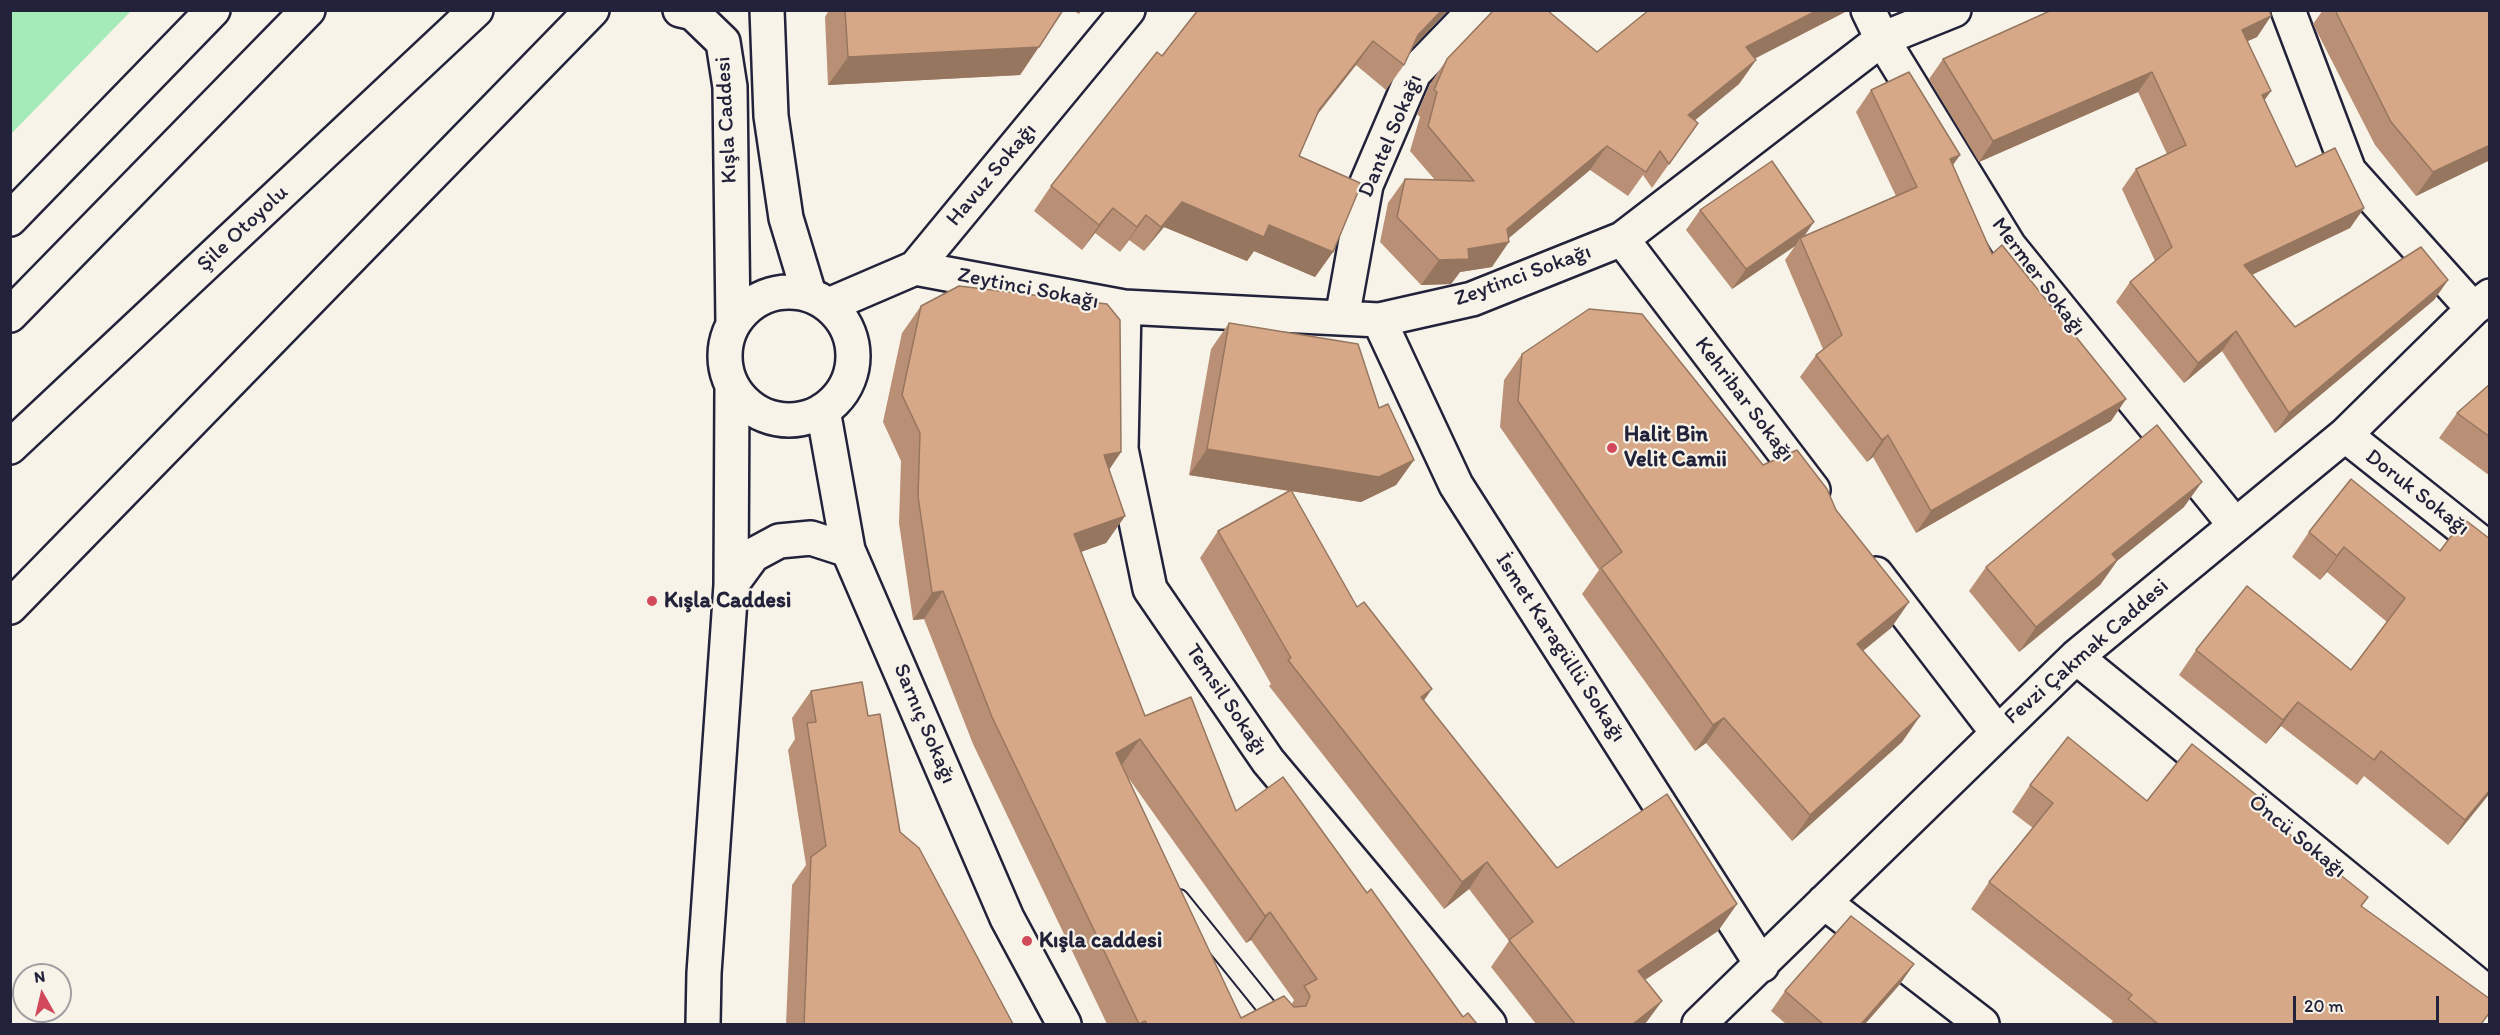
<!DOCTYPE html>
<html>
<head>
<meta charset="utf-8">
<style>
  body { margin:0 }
  #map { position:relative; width:2500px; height:1035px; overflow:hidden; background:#f7f3e8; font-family:Itim,sans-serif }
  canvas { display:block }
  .frame { position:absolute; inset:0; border:12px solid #22223b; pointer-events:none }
  .north { position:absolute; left:12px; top:963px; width:60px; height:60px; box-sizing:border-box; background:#f7f3e8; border:2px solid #a29fa3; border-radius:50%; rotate:352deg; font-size:16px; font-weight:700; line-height:24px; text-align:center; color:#22223b }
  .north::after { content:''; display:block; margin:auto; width:21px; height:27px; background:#d1495b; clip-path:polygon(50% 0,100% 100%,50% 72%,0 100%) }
  .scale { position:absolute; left:2293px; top:996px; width:146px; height:27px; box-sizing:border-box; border:3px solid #22223b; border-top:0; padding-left:8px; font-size:18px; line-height:21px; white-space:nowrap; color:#22223b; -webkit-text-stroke:4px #f7f3e8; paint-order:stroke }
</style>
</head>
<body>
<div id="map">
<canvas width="2500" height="1035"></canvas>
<div class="frame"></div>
<div class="north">N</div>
<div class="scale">20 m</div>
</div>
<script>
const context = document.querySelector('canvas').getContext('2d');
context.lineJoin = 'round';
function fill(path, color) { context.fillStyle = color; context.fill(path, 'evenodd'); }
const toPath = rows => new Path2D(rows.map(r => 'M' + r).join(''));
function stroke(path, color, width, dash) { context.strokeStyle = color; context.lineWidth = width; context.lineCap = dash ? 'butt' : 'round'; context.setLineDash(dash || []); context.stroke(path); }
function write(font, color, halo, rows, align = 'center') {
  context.font = font + ' Itim,sans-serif'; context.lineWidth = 4.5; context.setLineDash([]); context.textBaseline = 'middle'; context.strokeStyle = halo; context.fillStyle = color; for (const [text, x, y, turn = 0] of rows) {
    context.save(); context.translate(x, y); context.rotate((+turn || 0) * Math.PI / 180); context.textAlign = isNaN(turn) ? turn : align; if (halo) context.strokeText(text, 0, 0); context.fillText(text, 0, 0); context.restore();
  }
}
fill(toPath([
  [11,10,131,11,11,134,10,11]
]), '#a4ebb8');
const lane = toPath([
  [1179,899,1280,1024]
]);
const street = toPath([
  [1868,10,1882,39,2009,246,2235,525],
  [2288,10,2349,171,2473,309],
  [1622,239,1813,490],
  [915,268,1124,307,1379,320,1472,299,1622,239,1882,39,1954,10],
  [829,305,915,268,1128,10],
  [1124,307,1121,449,1150,589,1268,761,1489,1024],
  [1342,318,1366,185,1414,73,1475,10],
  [1379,320,1456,485,1762,965],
  [2345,435,2490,550],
  [1876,574,1997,732],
  [2076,657,2490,995],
  [1824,902,1982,1024],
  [1699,1024,2076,657,2345,435,2473,309,2490,296]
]);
const secondary = toPath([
  [680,10,693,13,723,42,730,87,733,324],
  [767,10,771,116,786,218,809,294],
  '725 356a64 64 0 1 1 128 0a64 64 0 1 1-128 0Z',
  [823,410,848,550,1007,918,1064,1024],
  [731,585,753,555,779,541,811,538,848,550],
  [703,1024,704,973,731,585,732,387]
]);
const highway = toPath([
  [10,219,213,10],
  [10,315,308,10],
  [10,447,476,10],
  [10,607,592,10]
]);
stroke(lane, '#22223b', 22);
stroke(street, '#22223b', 38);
stroke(secondary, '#22223b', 38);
stroke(highway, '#22223b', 38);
stroke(lane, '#f7f3e8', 18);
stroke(street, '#f7f3e8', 33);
stroke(secondary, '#f7f3e8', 33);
stroke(highway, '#f7f3e8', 33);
fill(toPath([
  [829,10,1063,10,1020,75,828,85,825,17],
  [1072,10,1082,10,1079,14],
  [1198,10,1448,10,1411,49,1404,65,1386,90,1356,65,1317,115,1299,156,1333,252,1315,277,1254,251,1247,261,1164,227,1144,251,1129,240,1120,252,1095,233,1082,250,1034,211,1051,186,1162,56],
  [1493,10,1547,10,1597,52,1849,10,1755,58,1756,60,1739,84,1695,120,1698,123,1652,188,1643,175,1628,196,1590,170,1508,238,1492,267,1460,272,1451,284,1421,285,1380,242,1388,203,1405,179,1435,180,1410,151,1420,117,1417,114,1430,84,1447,59],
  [2323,10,2490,10,2488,161,2416,196,2375,145,2313,24],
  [2271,16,2257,37,2247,41,2264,100,2296,167,2364,208,2350,228,2252,275,2295,327,2448,280,2434,300,2275,433,2222,351,2184,383,2116,302,2130,282,2155,261,2122,189,2136,169,2167,154,2138,92,1979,162,1929,79,1943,59],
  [1871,90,1960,155,1953,165,1992,254,2126,399,2111,421,1916,533,1873,457,1867,462,1800,377,1816,355,1823,349,1785,260,1795,246,1732,289,1686,230,1700,210,1804,237,1896,196,1856,112],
  [921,306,1121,452,1109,470,1125,516,1106,543,1081,552,1145,716,1236,811,1367,893,1463,1017,1477,1024,1107,1024,973,744,924,619,913,620,899,523,901,461,883,422,902,333],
  [1127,776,1246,943,1251,940,1294,1000,1292,1004,1241,1018],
  [1229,323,1379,408,1414,460,1396,485,1361,502,1291,491,1357,607,1424,701,1557,868,1737,904,1718,931,1645,980,1662,1001,1645,1024,1536,1024,1491,967,1509,941,1469,889,1444,909,1269,686,1271,684,1200,558,1218,531,1289,491,1189,475,1211,349],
  [1522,354,1763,465,1836,510,1909,602,1891,628,1863,651,1920,716,1902,742,1792,841,1706,743,1695,751,1582,594,1599,570,1500,427,1504,380],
  [2490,384,2490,476,2439,438,2457,413],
  [2184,507,2117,561,2100,585,2019,652,1969,591,1986,567],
  [2309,532,2440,551,2490,539,2490,793,2448,845,2364,776,2357,785,2281,726,2266,744,2179,675,2196,650,2351,670,2387,622,2327,572,2320,580,2292,557],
  [811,691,868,716,900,832,1013,1024,786,1024,792,885,806,865,788,750,795,739,792,718],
  [2030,785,2147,801,2258,810,2368,897,2361,907,2481,1024,2110,1024,2113,1021,1971,909,1989,882,2033,828,2012,812],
  [1914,964,1900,984,1865,1024,1786,1024,1771,1011,1785,991]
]), '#b99075');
fill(toPath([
  [1442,10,1448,10,1401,60,1418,35],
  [1818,10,1849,10,1729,72,1746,47],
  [2271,16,2257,37,2228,50,2242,30],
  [1373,41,1356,65,1302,134,1319,110],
  [1039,47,1020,75,828,85,848,57],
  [1756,60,1739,84,1671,140,1688,115],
  [2152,72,2138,92,1979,162,1993,141],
  [2271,91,2257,111,2262,95],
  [2490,145,2490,160,2488,161,2416,196,2433,172],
  [1607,146,1590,170,1502,244,1509,242,1492,267,1460,272,1451,284,1421,285,1439,260,1468,249,1507,229],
  [1960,155,1944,177,1950,159],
  [1182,202,1269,225,1333,252,1315,277,1254,251,1247,261,1164,227,1144,251,1161,227],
  [1113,208,1095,233,1082,250,1099,225],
  [2364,208,2350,228,2230,285,2244,265],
  [1146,215,1129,240,1120,252,1137,227],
  [1814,222,1801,241,1800,238,1795,246,1732,289,1746,269],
  [2448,280,2434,300,2275,433,2289,413],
  [2236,331,2222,351,2184,383,2198,363],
  [2126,399,2111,421,1916,533,1931,511],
  [1888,435,1873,457,1867,462,1882,440],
  [1207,449,1414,460,1396,485,1361,502,1189,475],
  [1121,452,1102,480,1104,455],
  [2202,482,2184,507,2117,561,2100,585,2019,652,2036,627,2112,554],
  [1125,516,1106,543,1055,561,1074,534],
  [2344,547,2327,572,2320,580,2337,556],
  [943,591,924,619,913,620,932,593],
  [1909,602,1891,628,1839,670,1857,644],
  [1432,689,1413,716,1421,697],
  [2298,702,2281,726,2266,744,2283,720],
  [1920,716,1902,742,1792,841,1810,815],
  [1724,718,1706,743,1695,751,1713,725],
  [1140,739,1121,766,1116,753],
  [2490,790,2490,793,2448,845,2465,820],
  [1487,862,1469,889,1444,909,1462,882],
  [1737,904,1718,931,1619,997,1638,971],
  [1270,912,1251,940,1246,943,1265,916],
  [1914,964,1900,984,1865,1024,1861,1024],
  [1662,1001,1645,1024,1633,1024]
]), '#96765f');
const building = toPath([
  [845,10,1063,10,1039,47,848,57,845,10],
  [1198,10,1442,10,1418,35,1404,65,1373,41,1319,110,1299,156,1360,183,1358,192,1333,252,1269,225,1264,237,1182,202,1161,227,1146,215,1137,227,1113,208,1099,225,1051,186,1157,52,1162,56,1198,10],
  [1494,10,1547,10,1597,52,1649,10,1818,10,1746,47,1756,60,1688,115,1698,123,1669,164,1660,151,1646,172,1607,146,1507,229,1509,242,1468,249,1469,259,1439,260,1397,217,1405,179,1474,181,1428,126,1437,92,1434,90,1447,59,1494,10],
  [2052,10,2269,10,2271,16,2242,30,2271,91,2262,95,2296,167,2335,148,2364,208,2244,265,2295,327,2421,247,2448,280,2289,413,2236,331,2198,363,2130,282,2172,247,2136,169,2186,145,2152,72,1993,141,1943,59,2052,10],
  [2335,10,2490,10,2490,145,2433,172,2391,122,2335,10],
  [1909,72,1960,155,1950,159,1992,254,2002,245,2126,399,1931,511,1888,435,1882,440,1816,355,1842,335,1800,238,1917,187,1871,90,1909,72],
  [1772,161,1814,222,1746,269,1700,210,1772,161],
  [959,286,1107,304,1120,320,1121,452,1104,455,1125,516,1074,534,1145,716,1191,697,1236,811,1283,777,1367,893,1371,889,1463,1017,1468,1013,1477,1024,1147,1024,1145,1021,1139,1024,992,717,943,591,932,593,918,496,920,433,902,395,921,306,959,286],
  [1140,739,1265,916,1270,912,1317,979,1304,986,1310,996,1306,1006,1294,1007,1284,996,1241,1018,1116,753,1140,739],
  [1589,309,1642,314,1763,465,1797,450,1827,489,1836,510,1909,602,1857,644,1920,716,1810,815,1724,718,1713,725,1601,568,1622,552,1518,401,1522,354,1589,309],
  [1229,323,1358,344,1379,408,1388,404,1414,460,1379,477,1207,449,1229,323],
  [2490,384,2490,437,2457,413,2490,384],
  [2157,425,2202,482,2112,554,2117,560,2036,627,1986,567,2157,425],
  [2351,479,2440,551,2464,519,2490,539,2490,790,2465,820,2381,751,2374,760,2298,702,2283,720,2196,650,2247,586,2351,670,2405,598,2344,547,2337,556,2309,532,2351,479],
  [1291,490,1357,607,1364,602,1432,689,1421,697,1557,868,1667,794,1737,904,1638,971,1662,1001,1633,1024,1575,1024,1509,940,1533,922,1487,862,1462,882,1288,660,1291,658,1218,531,1291,490],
  [862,682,868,716,880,714,900,832,919,848,1013,1024,804,1024,811,857,826,846,807,723,816,722,811,691,862,682],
  [2068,737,2147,801,2192,744,2264,801,2258,809,2368,897,2361,906,2490,999,2490,1012,2481,1024,2158,1024,2128,999,2132,995,1989,882,2053,803,2030,785,2068,737],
  [1851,916,1914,964,1861,1024,1823,1024,1785,991,1851,916]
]);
fill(building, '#d7a888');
stroke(building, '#96765f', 1.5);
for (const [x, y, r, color] of [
  [1612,448,6,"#d1495b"],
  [652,601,6,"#d1495b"],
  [1027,941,6,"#d1495b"]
]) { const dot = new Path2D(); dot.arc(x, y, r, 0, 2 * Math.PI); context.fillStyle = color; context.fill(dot); stroke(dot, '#f7f3e8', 2); }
write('22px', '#22223b', '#f7f3e8', [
  ["Kışla Caddesi",727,120,-93],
  ["Dantel Sokağı",1391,136,-67],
  ["Havuz Sokağı",992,175,-50],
  ["Şile Otoyolu",243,229,-43],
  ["Zeytinci Sokağı",1523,276,-20],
  ["Mermer Sokağı",2038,277,53],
  ["Zeytinci Sokağı",1028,289,11],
  ["Kehribar Sokağı",1744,400,53],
  ["Doruk Sokağı",2417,493,38],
  ["İsmet Karagüllü Sokağı",1560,648,57],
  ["Fevzi Çakmak Caddesi",2087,652,-41],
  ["Temsil Sokağı",1226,700,56],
  ["Sarnıç Sokağı",924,724,67],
  ["Öncü Sokağı",2297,837,39]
]);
write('bold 22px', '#22223b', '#f7f3e8', [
  ["Halit Bin",1624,435],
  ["Velit Camii",1624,460],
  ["Kışla Caddesi",664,601],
  ["Kışla caddesi",1039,941]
], 'left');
</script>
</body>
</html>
